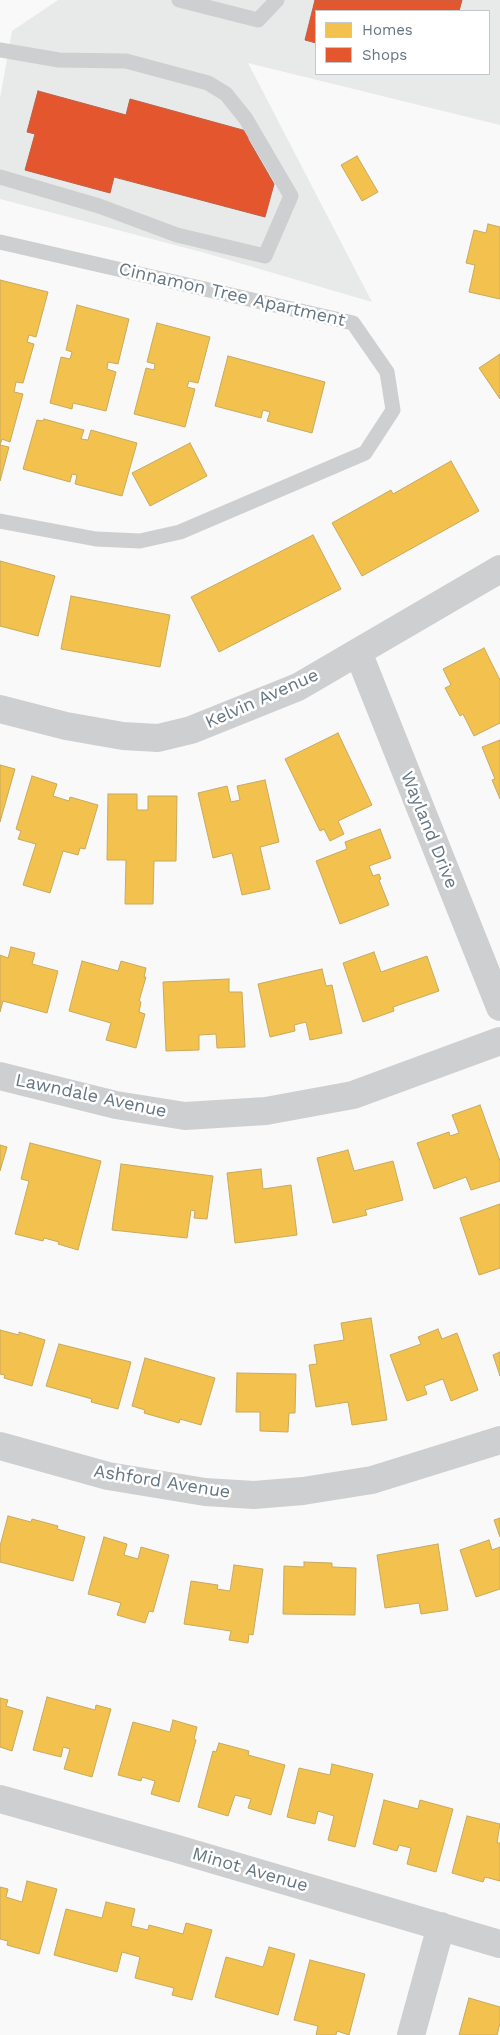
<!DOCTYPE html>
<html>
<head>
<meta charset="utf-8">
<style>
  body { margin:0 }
  #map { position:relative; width:500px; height:2035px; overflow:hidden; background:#f9f9f9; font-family:"Work Sans",sans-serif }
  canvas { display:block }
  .legend { position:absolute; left:315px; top:10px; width:175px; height:65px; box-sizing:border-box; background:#fff; border:1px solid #c1c8cd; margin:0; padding:6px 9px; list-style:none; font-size:15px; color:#657683 }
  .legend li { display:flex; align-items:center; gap:10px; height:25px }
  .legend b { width:25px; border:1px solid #c1c8cd }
</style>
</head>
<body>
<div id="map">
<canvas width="500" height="2035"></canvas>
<ul class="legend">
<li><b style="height:14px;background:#f2c14e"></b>Homes</li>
<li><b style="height:14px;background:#e4572e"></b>Shops</li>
</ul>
</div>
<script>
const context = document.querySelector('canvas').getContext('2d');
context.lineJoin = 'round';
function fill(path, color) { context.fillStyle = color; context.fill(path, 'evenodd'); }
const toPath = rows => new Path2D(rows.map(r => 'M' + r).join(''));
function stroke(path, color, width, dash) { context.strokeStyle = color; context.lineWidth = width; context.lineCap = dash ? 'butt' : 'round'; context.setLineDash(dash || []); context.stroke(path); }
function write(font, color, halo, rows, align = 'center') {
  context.font = font + ' "Work Sans",sans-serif'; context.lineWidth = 5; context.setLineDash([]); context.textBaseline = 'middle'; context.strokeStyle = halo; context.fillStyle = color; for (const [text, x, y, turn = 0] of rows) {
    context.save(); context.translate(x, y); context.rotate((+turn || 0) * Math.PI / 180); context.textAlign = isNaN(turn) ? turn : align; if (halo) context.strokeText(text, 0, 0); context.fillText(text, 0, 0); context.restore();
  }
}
fill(toPath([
  [58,0,500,0,500,125,248,63,372,302,205,253,0,199,0,98,12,31],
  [316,11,489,11,489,74,316,74]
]), '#e8e9e9');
const homes = toPath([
  [357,156,378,192,362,201,341,165,357,156],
  [488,224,500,227,500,299,469,292,475,265,466,263,474,230,486,233,488,224],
  [0,280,48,292,36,337,29,335,27,342,34,344,23,383,16,382,14,392,23,394,10,442,2,439,0,445,9,447,0,481,0,280],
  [77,305,129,319,118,364,108,362,107,369,116,372,106,411,73,403,72,409,50,403,61,357,70,359,72,352,66,350,77,305],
  [157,323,210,337,198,383,189,381,187,387,195,389,185,427,134,414,146,368,154,370,155,364,147,362,157,323],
  [500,354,500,399,479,368,500,354],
  [228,356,325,382,312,433,267,421,270,412,263,410,261,418,215,406,228,356],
  [44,419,84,430,81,439,88,440,91,430,137,443,122,496,75,484,77,475,72,474,70,482,23,469,37,420,43,421,44,419],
  [190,443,207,476,150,506,132,473,190,443],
  [451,461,479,511,362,576,332,523,391,490,393,494,451,461],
  [313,535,341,589,219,652,191,597,313,535],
  [0,561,55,576,38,636,0,626,0,561],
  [71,596,170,615,160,667,61,649,71,596],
  [484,648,500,680,500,723,474,736,463,714,460,716,445,688,451,685,443,669,484,648],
  [338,733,372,805,338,821,344,834,330,841,324,829,320,831,285,759,338,733],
  [500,740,500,799,492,780,495,779,482,747,500,740],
  [0,765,15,769,0,822,0,765],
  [32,776,57,784,53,796,69,801,70,797,98,805,85,849,80,848,78,855,63,851,50,893,23,885,36,844,18,839,21,831,16,829,32,776],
  [265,780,279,842,260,847,270,889,242,895,232,853,213,858,198,793,227,786,231,802,240,800,237,786,265,780],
  [108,794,137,794,137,810,148,810,148,796,177,796,176,861,154,861,153,904,125,904,126,860,107,860,108,794],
  [380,829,391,858,369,866,373,876,379,874,381,879,379,880,389,905,340,924,316,861,347,849,345,842,380,829],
  [11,947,35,953,32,964,58,971,47,1013,3,1001,0,1012,0,955,8,958,11,947],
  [374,952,381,972,427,956,439,991,393,1007,394,1011,363,1022,343,963,374,952],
  [82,961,118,971,121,961,146,968,144,977,146,977,139,1001,141,1002,139,1012,145,1014,136,1048,106,1040,111,1023,69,1011,82,961],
  [322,969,326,986,332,985,342,1033,310,1040,306,1022,294,1025,295,1031,270,1037,258,984,322,969],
  [229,979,229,992,242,992,245,1047,217,1048,216,1034,199,1035,199,1050,166,1051,163,982,229,979],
  [480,1105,500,1161,500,1181,471,1190,466,1177,434,1189,417,1143,449,1132,450,1136,459,1133,452,1115,480,1105],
  [30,1143,101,1161,78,1250,58,1244,59,1242,44,1238,43,1241,15,1234,29,1181,21,1179,30,1143],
  [0,1145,7,1147,0,1171,0,1145],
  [348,1150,354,1171,393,1161,403,1200,365,1210,367,1215,333,1223,317,1158,348,1150],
  [121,1164,213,1176,207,1219,194,1218,195,1211,191,1210,187,1238,112,1230,121,1164],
  [261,1169,263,1189,291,1185,297,1235,235,1243,227,1173,261,1169],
  [500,1204,500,1268,479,1275,460,1218,500,1204],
  [371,1318,387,1420,352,1425,348,1402,316,1407,309,1365,317,1364,314,1345,344,1340,341,1323,371,1318],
  [438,1329,442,1339,457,1333,478,1390,451,1401,443,1379,424,1386,427,1394,407,1401,390,1355,421,1344,418,1337,438,1329],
  [0,1330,19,1335,19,1332,45,1340,32,1386,4,1378,5,1375,0,1374,0,1330],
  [59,1344,131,1362,118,1409,91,1402,92,1399,46,1386,59,1344],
  [500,1352,500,1376,493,1355,500,1352],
  [145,1358,215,1378,201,1425,180,1419,179,1423,144,1413,145,1410,132,1406,145,1358],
  [237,1373,296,1374,295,1413,289,1413,288,1432,260,1431,260,1412,236,1412,237,1373],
  [8,1516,31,1522,32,1519,58,1526,57,1529,85,1537,73,1581,0,1562,0,1546,8,1516],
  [500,1518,500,1537,494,1520,500,1518],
  [104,1537,127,1544,124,1555,138,1559,141,1547,169,1555,153,1612,149,1611,145,1623,117,1615,121,1603,88,1594,104,1537],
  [489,1540,492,1550,500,1547,500,1589,476,1597,460,1550,489,1540],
  [438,1544,448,1610,421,1614,419,1603,385,1608,377,1555,438,1544],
  [304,1562,332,1563,332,1567,356,1568,355,1615,283,1614,284,1566,304,1567,304,1562],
  [234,1565,263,1569,253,1635,249,1634,248,1643,229,1640,231,1631,184,1624,191,1581,218,1585,217,1589,230,1591,234,1565],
  [47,1697,95,1710,96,1705,111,1709,92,1777,64,1769,70,1749,63,1747,61,1757,33,1750,47,1697],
  [0,1698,8,1700,6,1706,23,1711,12,1751,0,1747,0,1698],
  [173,1720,197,1727,194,1739,196,1740,179,1802,151,1794,155,1781,142,1777,141,1781,118,1775,133,1722,170,1732,173,1720],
  [219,1743,249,1751,248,1755,285,1765,271,1815,248,1808,251,1799,235,1795,228,1816,198,1807,213,1751,216,1752,219,1743],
  [332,1764,373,1774,355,1847,328,1840,334,1816,318,1811,315,1824,287,1817,299,1768,330,1775,332,1764],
  [384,1800,418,1809,420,1800,453,1809,436,1872,407,1864,411,1848,399,1845,397,1851,373,1844,384,1800],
  [467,1816,500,1824,497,1843,500,1843,500,1881,485,1877,483,1882,452,1873,467,1816],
  [27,1881,57,1889,39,1954,7,1945,8,1941,0,1939,0,1887,8,1889,6,1897,22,1902,27,1881],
  [106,1902,135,1909,131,1926,148,1930,149,1925,183,1934,186,1923,212,1930,192,2000,172,1995,174,1988,135,1978,140,1957,122,1952,117,1972,54,1955,66,1909,102,1918,106,1902],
  [269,1947,295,1954,278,2015,215,1997,226,1957,263,1967,269,1947],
  [310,1960,365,1974,349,2035,337,2031,336,2035,316,2035,318,2026,294,2020,310,1960],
  [469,1998,500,2007,500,2023,497,2035,459,2035,469,1998]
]);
fill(homes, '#f2c14e');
stroke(homes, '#c8aa5e', 1);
const shops = toPath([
  [315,0,462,0,459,11,316,11,316,43,305,40,315,0],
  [38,91,126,115,130,99,250,132,248,139,274,184,265,217,114,177,110,193,25,170,35,134,27,132,38,91]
]);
fill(shops, '#e4572e');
stroke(shops, '#be6048', 1);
stroke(toPath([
  [179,0,258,20,277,0],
  [0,50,59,60,126,61,208,83,226,94,246,119,291,196,265,256,177,235,99,206,0,177],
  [0,242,353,323,387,372,393,410,365,453,180,532,140,541,96,539,0,521]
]), '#cecfd0', 15);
stroke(toPath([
  [358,652,500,1007],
  [0,709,66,726,123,736,158,738,191,730,298,687,500,569],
  [0,1076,116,1105,185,1116,266,1111,353,1095,500,1041],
  [0,1446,108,1476,205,1492,254,1495,303,1491,372,1480,500,1440],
  [0,1799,174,1848,500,1944],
  [411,2035,441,1926]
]), '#cecfd0', 28);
write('18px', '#657683', '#fff', [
  ["Cinnamon Tree Apartment",232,295,13],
  ["Kelvin Avenue",262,699,-24],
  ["Wayland Drive",429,830,68],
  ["Lawndale Avenue",91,1096,12],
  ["Ashford Avenue",162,1482,9],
  ["Minot Avenue",250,1870,16]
]);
</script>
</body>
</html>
